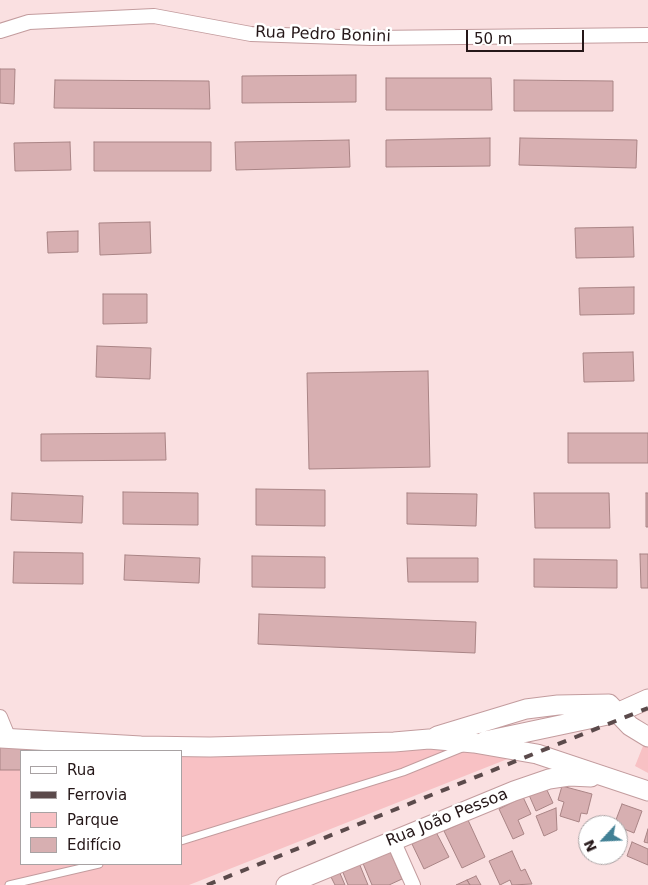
<!DOCTYPE html>
<html>
<head>
<meta charset="utf-8">
<style>
  body { margin:0 }
  #map { position:relative; width:648px; height:885px; overflow:hidden; background:#fae0e1; font-family:"DejaVu Sans",sans-serif }
  canvas { display:block }
  .legend { position:absolute; left:20px; top:750px; width:162px; height:115px; box-sizing:border-box; background:#fff; border:1px solid #a8a2a3; margin:0; padding:6px 9px; list-style:none; font-size:15px; color:#251718 }
  .legend li { display:flex; align-items:center; gap:10px; height:25px }
  .legend b { width:25px; border:1px solid #a8a2a3 }
  .north { position:absolute; left:578px; top:815px; width:50px; height:50px; box-sizing:border-box; background:#fff; border:1px solid #a8a2a3; border-radius:50%; rotate:245deg; font-size:14px; font-weight:700; line-height:20px; text-align:center; color:#251718 }
  .north::after { content:''; display:block; margin:auto; width:18px; height:22px; background:#418095; clip-path:polygon(50% 0,100% 100%,50% 72%,0 100%) }
  .scale { position:absolute; left:466px; top:30px; width:118px; height:22px; box-sizing:border-box; border:2px solid #251718; border-top:0; padding-left:6px; font-size:15px; line-height:18px; white-space:nowrap; color:#251718; -webkit-text-stroke:4px #fff; paint-order:stroke }
</style>
</head>
<body>
<div id="map">
<canvas width="648" height="885"></canvas>
<ul class="legend">
<li><b style="height:6px;background:#fff"></b>Rua</li>
<li><b style="height:6px;background:#5b4a4b"></b>Ferrovia</li>
<li><b style="height:14px;background:#f8c1c4"></b>Parque</li>
<li><b style="height:14px;background:#d7afb1"></b>Edifício</li>
</ul>
<div class="north">N</div>
<div class="scale">50 m</div>
</div>
<script>
const context = document.querySelector('canvas').getContext('2d');
context.lineJoin = 'round';
function fill(path, color) { context.fillStyle = color; context.fill(path, 'evenodd'); }
const toPath = rows => new Path2D(rows.map(r => 'M' + r).join(''));
function stroke(path, color, width, dash) { context.strokeStyle = color; context.lineWidth = width; context.lineCap = dash ? 'butt' : 'round'; context.setLineDash(dash || []); context.stroke(path); }
function write(font, color, halo, rows, align = 'center') {
  context.font = font + ' "DejaVu Sans",sans-serif'; context.lineWidth = 5; context.setLineDash([]); context.textBaseline = 'middle'; context.strokeStyle = halo; context.fillStyle = color; for (const [text, x, y, turn = 0] of rows) {
    context.save(); context.translate(x, y); context.rotate((+turn || 0) * Math.PI / 180); context.textAlign = isNaN(turn) ? turn : align; if (halo) context.strokeText(text, 0, 0); context.fillText(text, 0, 0); context.restore();
  }
}
fill(toPath([
  [645,741,648,743,648,773,635,766],
  [0,744,167,751,21,751,21,864,181,864,181,752,450,749,510,758,189,885,0,885]
]), '#f8c1c4');
const building = toPath([
  [0,69,15,69,14,104,0,103,0,69],
  [356,75,356,102,242,103,242,76,356,75],
  [386,78,491,78,492,110,386,110,386,78],
  [55,80,209,81,210,109,54,108,55,80],
  [514,80,613,81,613,111,514,111,514,80],
  [490,138,490,166,386,167,386,140,490,138],
  [520,138,637,140,636,168,519,165,520,138],
  [349,140,350,167,236,170,235,142,349,140],
  [70,142,71,170,15,171,14,143,70,142],
  [94,142,211,142,211,171,94,171,94,142],
  [150,222,151,253,100,255,99,223,150,222],
  [633,227,634,257,576,258,575,228,633,227],
  [78,231,78,252,48,253,47,232,78,231],
  [634,287,634,314,580,315,579,288,634,287],
  [103,294,147,294,147,323,103,324,103,294],
  [97,346,151,348,150,379,96,377,97,346],
  [633,352,634,381,584,382,583,353,633,352],
  [428,371,430,467,309,469,307,373,428,371],
  [165,433,166,460,41,461,41,434,165,433],
  [568,433,648,433,648,463,568,463,568,433],
  [256,489,325,490,325,526,256,525,256,489],
  [123,492,198,493,198,525,123,524,123,492],
  [12,493,83,496,82,523,11,520,12,493],
  [407,493,477,494,476,526,407,524,407,493],
  [534,493,609,493,610,528,535,528,534,493],
  [646,493,648,493,648,527,646,527,646,493],
  [14,552,83,553,83,584,13,583,14,552],
  [640,554,648,554,648,588,641,588,640,554],
  [125,555,200,558,199,583,124,580,125,555],
  [252,556,325,557,325,588,252,587,252,556],
  [407,558,478,558,478,582,408,582,407,558],
  [534,559,617,560,617,588,534,587,534,559],
  [259,614,476,622,475,653,258,644,259,614],
  [0,744,65,746,65,751,21,751,21,770,0,770,0,744],
  [562,786,592,794,587,814,581,813,579,822,560,816,564,802,558,800,562,786],
  [546,788,553,803,536,811,529,795,546,788],
  [523,797,531,814,518,820,524,834,513,839,499,809,523,797],
  [622,804,642,811,634,833,614,825,622,804],
  [556,808,557,830,544,836,536,816,556,808],
  [468,820,485,857,462,868,444,831,468,820],
  [648,829,648,843,644,842,648,829],
  [436,832,449,857,424,869,412,844,436,832],
  [632,842,648,849,648,865,627,856,632,842],
  [389,849,402,879,389,885,372,885,362,861,389,849],
  [512,851,521,871,525,869,532,884,512,885,510,880,500,885,489,861,512,851],
  [359,863,368,885,348,885,342,870,359,863],
  [339,871,345,885,335,885,330,875,339,871],
  [476,876,481,885,470,885,467,880,476,876],
  [467,880,470,885,456,885,467,880]
]);
fill(building, '#d7afb1');
stroke(building, '#a98485', 1);
const lane = toPath([
  [181,841,403,772,462,748],
  [9,885,99,864]
]);
const street = toPath([
  [0,31,29,22,154,16,251,34,371,38,648,35],
  [0,717,9,739],
  [393,840,413,885]
]);
const secondary = toPath([
  [437,736,526,709,558,705,609,704,630,726,648,737],
  [0,738,141,746,210,747,394,742,429,739,474,743,537,754,648,791],
  [485,741,617,713,648,699],
  [286,885,514,791,549,779,569,776,591,777]
]);
stroke(lane, '#c39c9e', 9);
stroke(street, '#c39c9e', 16);
stroke(secondary, '#c39c9e', 21);
stroke(lane, '#fff', 7);
stroke(street, '#fff', 14);
stroke(secondary, '#fff', 19);
stroke(toPath([
  [207,885,648,708]
]), '#5b4a4b', 4, [9, 9]);
write('16px', '#251718', '#fff', [
  ["Rua Pedro Bonini",323,35,2],
  ["Rua João Pessoa",447,818,-22]
]);
</script>
</body>
</html>
